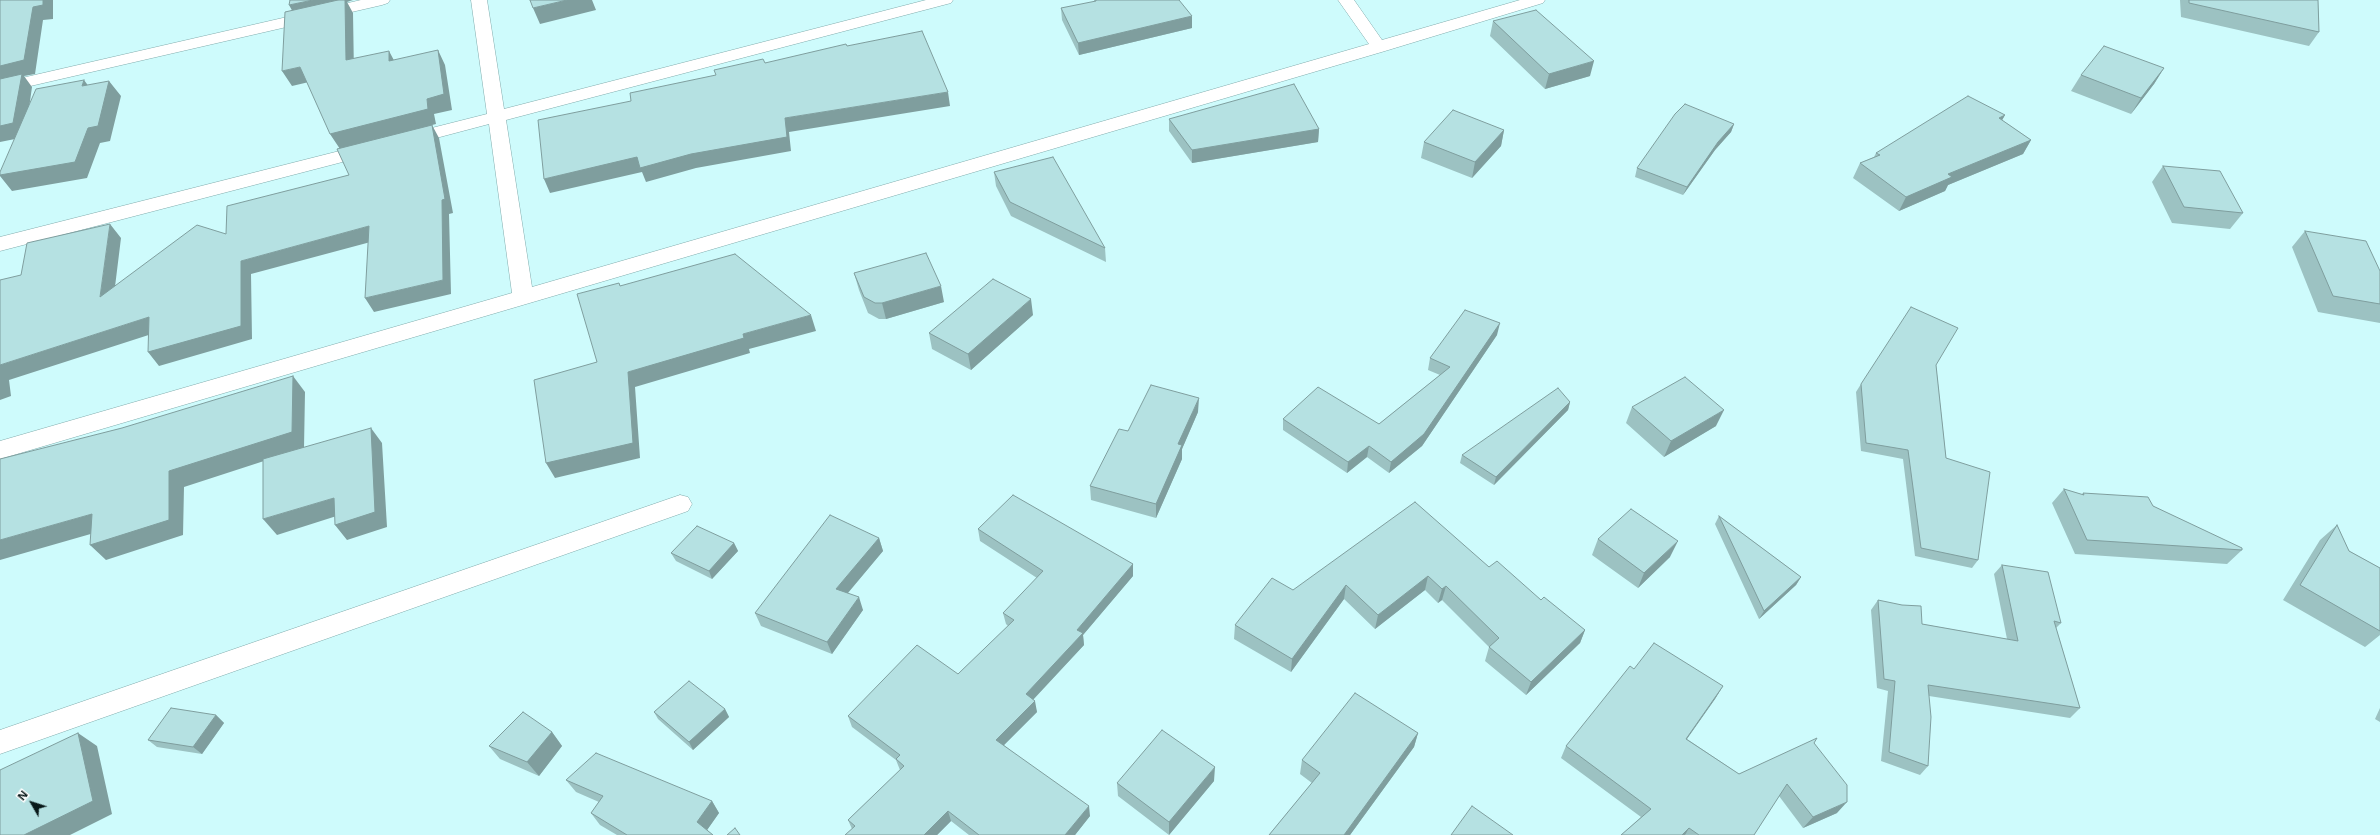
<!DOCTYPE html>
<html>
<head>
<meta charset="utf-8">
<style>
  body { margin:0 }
  #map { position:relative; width:2380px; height:835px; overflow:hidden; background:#cefbfc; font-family:"Noto Sans",sans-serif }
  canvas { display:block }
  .north { position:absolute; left:12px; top:783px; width:40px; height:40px; -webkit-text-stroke:3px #fefefe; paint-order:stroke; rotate:309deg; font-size:11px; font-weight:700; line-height:16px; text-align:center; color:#081819 }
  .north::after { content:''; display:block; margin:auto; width:14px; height:18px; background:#081819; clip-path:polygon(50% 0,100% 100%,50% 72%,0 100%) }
</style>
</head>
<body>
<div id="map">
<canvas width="2380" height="835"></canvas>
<div class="north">N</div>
</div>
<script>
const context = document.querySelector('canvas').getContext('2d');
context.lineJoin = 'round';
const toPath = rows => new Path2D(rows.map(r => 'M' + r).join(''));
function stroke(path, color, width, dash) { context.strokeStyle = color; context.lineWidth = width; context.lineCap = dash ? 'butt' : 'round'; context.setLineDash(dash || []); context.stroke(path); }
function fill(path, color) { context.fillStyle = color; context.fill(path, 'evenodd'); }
const minor = toPath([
  [361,0,390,0,388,3,382,5,0,93,0,83,361,0],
  [471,0,487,0,504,109,926,0,953,0,951,3,506,120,532,287,1369,44,1338,0,1354,0,1382,40,1520,0,1545,0,1543,3,1385,51,0,459,0,441,512,293,489,124,406,146,400,144,397,140,400,136,487,114,471,0],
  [371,143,377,145,380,149,377,153,0,251,0,237,371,143],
  [680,495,688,497,692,504,688,511,0,754,0,730,680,495]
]);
stroke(minor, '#82acad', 1);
fill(minor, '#fff');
fill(toPath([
  [1094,0,1179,0,1192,28,1079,55,1062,20,1061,8,1094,2],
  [2180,0,2318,0,2319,32,2309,46,2181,17],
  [1493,21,1590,76,1545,89,1490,36],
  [2164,68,2154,84,2131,114,2071,91,2081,75],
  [2005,115,2002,120,2031,140,2023,154,1948,185,1945,191,1899,211,1853,178,1860,163,1874,157,1876,153],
  [1169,119,1319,129,1318,142,1192,163,1169,131],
  [1734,124,1731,132,1715,150,1683,195,1635,177,1637,168],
  [1504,130,1501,146,1472,178,1421,158,1424,142],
  [2163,166,2243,213,2230,229,2172,223,2152,182],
  [994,172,1105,248,1106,262,1011,216,996,186],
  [2305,231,2380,271,2380,323,2318,312,2292,247],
  [854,273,944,302,886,319,879,319,868,313,859,290],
  [1033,315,971,370,932,349,929,333],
  [1497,335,1422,446,1389,473,1367,457,1347,473,1283,430,1283,419,1379,424,1440,375,1428,370,1430,358],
  [1936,365,1946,458,1978,560,1972,568,1915,556,1903,459,1861,451,1856,392,1861,384],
  [1570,402,1568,410,1494,485,1460,463,1462,455],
  [1632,407,1716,426,1664,457,1626,423],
  [1198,412,1182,449,1182,459,1156,518,1091,500,1090,486,1128,431],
  [2064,489,2082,495,2083,493,2153,506,2242,550,2227,564,2075,554,2052,503],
  [1719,516,1801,577,1796,585,1759,619,1715,524],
  [2337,525,2349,551,2380,568,2380,635,2365,647,2283,600,2320,540],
  [978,529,1133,564,1133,576,1083,635,1084,645,1033,700,1037,712,1004,745,1090,816,1075,835,969,835,951,821,937,835,845,835,852,829,848,820,900,770,896,760,852,727,848,716,958,674,1008,626,1006,624,1003,613,1037,578,980,541],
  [879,538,883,551,848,593,863,610,832,654,761,626,755,613],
  [1598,539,1670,557,1638,588,1592,555],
  [734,543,738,551,712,579,676,561,671,553],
  [2002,565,2061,623,2056,628,2080,708,2070,718,1929,696,1928,766,1920,775,1881,761,1888,691,1877,688,1871,610,1878,600,1922,624,2007,639,1994,574],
  [1489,567,1541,600,1585,630,1580,643,1526,695,1485,661,1489,647,1442,600,1438,603,1425,590,1375,629,1344,599,1291,672,1234,639,1235,625,1293,590],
  [1634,669,1723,686,1715,699,1687,739,1739,774,1814,743,1837,813,1803,828,1779,796,1754,835,1621,835,1641,817,1561,758,1566,746],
  [2380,708,2380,722,2375,719],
  [725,709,729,717,693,750,658,719,654,712],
  [216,715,224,723,202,754,157,747,148,740],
  [552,732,562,746,539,776,500,759,489,746],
  [1418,733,1414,747,1350,835,1269,835,1312,783,1300,774,1302,760],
  [566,780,712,801,719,813,707,830,713,835,617,835,600,825,591,813,599,802,576,792],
  [1214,781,1169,835,1118,796,1117,783]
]), '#9cc2c2');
fill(toPath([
  [43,0,53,0,53,19,43,20,35,74,24,76,32,87,25,137,0,142,0,66,33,7],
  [313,0,353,0,347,2,353,13,354,75,294,14,289,5],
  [567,0,592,0,596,10,540,24,533,8],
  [1192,16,1192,28,1079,55,1078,43],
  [438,50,445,65,452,110,434,114,436,124,432,125,439,138,453,213,449,214,451,294,374,312,365,298,443,280,340,149,330,134],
  [389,51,397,66,389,61],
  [1594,61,1590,76,1545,89,1549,74],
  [300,67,309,82,292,86,282,71],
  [2164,68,2154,84,2131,114,2141,98],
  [84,80,95,95,82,86],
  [109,81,121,96,110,141,100,143,87,178,12,191,0,176,0,175,88,128],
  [948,92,950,106,789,132,791,151,696,168,646,182,642,172,550,193,544,179,785,118],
  [2005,115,1997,129,1999,118],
  [1734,124,1731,132,1715,150,1683,195,1687,187,1718,142],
  [1319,129,1318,142,1192,163,1192,150],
  [1504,130,1501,146,1472,178,1475,162],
  [2031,140,2023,154,1948,185,1945,191,1899,211,1906,197,1948,174],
  [110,224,121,238,112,311,100,297],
  [369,226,378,240,251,274,252,339,159,366,148,352,241,261],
  [941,286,944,302,886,319,882,303],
  [1031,299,1033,315,971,370,968,354],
  [811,315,816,331,749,349,750,353,635,387,640,458,555,478,546,463,628,372,743,334],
  [149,317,161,331,9,380,11,396,0,400,0,365],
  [1500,323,1497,335,1422,446,1389,473,1391,462],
  [293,376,305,392,304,448,184,487,183,535,106,560,90,545,169,471],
  [1199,398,1198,412,1182,449,1182,459,1156,518,1156,504,1178,444],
  [1570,402,1568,410,1494,485,1496,477],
  [1724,410,1716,426,1664,457,1671,441],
  [371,428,382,443,387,527,347,540,335,525],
  [1369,446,1367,457,1347,473,1348,462],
  [334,498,346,513,277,535,263,519],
  [92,514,108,529,0,560,0,540],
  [879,538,883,551,841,601,836,589],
  [1678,541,1670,557,1638,588,1644,573],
  [734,543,738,551,712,579,709,571],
  [1133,564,1133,576,1083,635,1084,645,1028,705,1026,694,1077,630],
  [1428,576,1425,590,1375,629,1378,615],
  [1801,577,1796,585,1759,619,1764,611],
  [1346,585,1344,599,1291,672,1292,659],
  [1446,586,1442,600,1438,603,1442,589],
  [859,597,863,610,832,654,827,642],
  [1585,630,1580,643,1526,695,1531,682],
  [1723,686,1715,699,1679,750,1686,739],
  [1035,701,1037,712,998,751,996,740],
  [725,709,729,717,693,750,689,742],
  [216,715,224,723,202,754,193,747],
  [552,732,562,746,539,776,527,762],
  [78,733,97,746,112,814,70,835,24,835],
  [1418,733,1414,747,1350,835,1344,835],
  [1215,767,1214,781,1169,835,1169,822],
  [712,801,719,813,705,833,697,822],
  [1847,802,1837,813,1803,828,1813,817],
  [1089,806,1090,816,1075,835,1065,835],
  [948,811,951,821,937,835,924,835],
  [1689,828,1685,835,1682,835]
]), '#7f9e9e');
const building = toPath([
  [0,0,43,0,43,5,33,7,24,60,0,66,0,0],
  [290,0,313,0,289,5,290,0],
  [338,0,345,0,346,60,389,51,389,61,438,50,444,94,427,99,428,109,330,134,300,67,282,71,285,12,338,0],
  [530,0,567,0,533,8,530,0],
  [1096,0,1179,0,1192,16,1078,43,1061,8,1096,1,1096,0],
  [2189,0,2318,0,2319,32,2189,3,2189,0],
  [1536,10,1594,61,1549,74,1493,21,1536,10],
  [922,31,948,92,785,118,787,137,691,154,640,168,637,157,544,179,538,120,631,101,630,93,716,75,714,70,763,59,765,63,846,44,847,46,922,31],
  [2104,46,2164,68,2141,98,2081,75,2104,46],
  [22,74,13,123,0,126,0,79,22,74],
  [84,80,82,86,109,81,98,126,88,128,75,162,0,175,0,172,36,89,84,80],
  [1294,84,1319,129,1192,150,1169,119,1294,84],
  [1968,96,2005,115,1999,118,2031,140,1948,174,1952,177,1906,197,1860,163,1880,155,1876,153,1968,96],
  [1685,104,1734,124,1718,142,1687,187,1637,168,1675,114,1685,104],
  [1453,110,1504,130,1475,162,1424,142,1453,110],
  [432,125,445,199,442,200,443,280,365,298,369,226,241,261,241,326,148,352,149,317,0,365,0,280,21,275,27,243,110,224,100,297,197,225,226,234,227,206,349,175,337,149,432,125],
  [1053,157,1105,248,1010,202,994,172,1053,157],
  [2163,166,2220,171,2243,213,2184,207,2163,166],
  [2305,231,2366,241,2380,271,2380,304,2333,296,2305,231],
  [926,253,941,286,882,303,875,303,864,297,854,273,926,253],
  [735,254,811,315,743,334,744,338,628,372,633,443,546,463,534,380,597,362,577,294,619,283,620,286,735,254],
  [993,279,1031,299,968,354,929,333,993,279],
  [1911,307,1958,328,1936,365,1946,458,1990,472,1978,560,1921,548,1908,450,1866,443,1861,384,1911,307],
  [1465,310,1500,323,1424,434,1391,462,1369,446,1348,462,1283,419,1318,387,1379,424,1450,367,1430,358,1465,310],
  [293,376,292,432,169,471,169,520,90,545,92,514,0,540,0,459,122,428,293,376],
  [1685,377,1724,410,1671,441,1632,407,1685,377],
  [1151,385,1199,398,1178,444,1182,445,1156,504,1090,486,1119,429,1128,431,1151,385],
  [1558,388,1570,402,1496,477,1462,455,1558,388],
  [371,428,375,512,335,525,334,498,263,519,263,459,371,428],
  [2064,489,2084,495,2083,493,2148,497,2153,506,2242,548,2242,550,2087,540,2064,489],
  [1013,495,1133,564,1077,630,1083,633,1026,694,1035,701,996,740,1089,806,1065,835,979,835,948,811,924,835,845,835,855,826,848,820,904,766,896,759,900,755,848,716,917,645,958,674,1014,620,1003,613,1043,571,978,529,1013,495],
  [1415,502,1489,567,1497,561,1541,600,1544,597,1585,630,1531,682,1489,647,1499,638,1446,586,1442,589,1428,576,1378,615,1346,585,1292,659,1235,625,1272,578,1293,590,1415,502],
  [1631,509,1678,541,1644,573,1598,539,1631,509],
  [830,515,879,538,836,589,859,597,827,642,755,613,830,515],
  [1719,516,1801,577,1764,611,1719,516],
  [2337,525,2349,551,2380,568,2380,631,2300,585,2337,525],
  [697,526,734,543,709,571,671,553,697,526],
  [2002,565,2048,572,2061,623,2054,621,2080,708,1928,685,1931,717,1928,766,1889,752,1895,681,1884,679,1878,600,1902,605,1921,606,1922,624,2018,641,2002,565],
  [1654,643,1723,686,1686,739,1739,774,1817,738,1814,743,1847,785,1847,802,1813,817,1787,784,1754,835,1699,835,1689,828,1682,835,1621,835,1651,809,1566,746,1630,666,1634,669,1654,643],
  [689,681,725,709,689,742,654,712,689,681],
  [1355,693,1418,733,1344,835,1269,835,1320,773,1302,760,1355,693],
  [171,708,216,715,193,747,148,740,171,708],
  [523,712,552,732,527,762,489,746,523,712],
  [1162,730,1215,767,1169,822,1117,783,1162,730],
  [78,733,93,801,24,835,0,835,0,770,78,733],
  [596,753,712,801,697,822,713,835,627,835,591,813,603,796,566,780,596,753],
  [1472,806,1513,835,1451,835,1472,806],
  [735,828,740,835,727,835,735,828]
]);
fill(building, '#b5e1e2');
stroke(building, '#7f9e9e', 1);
</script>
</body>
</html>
